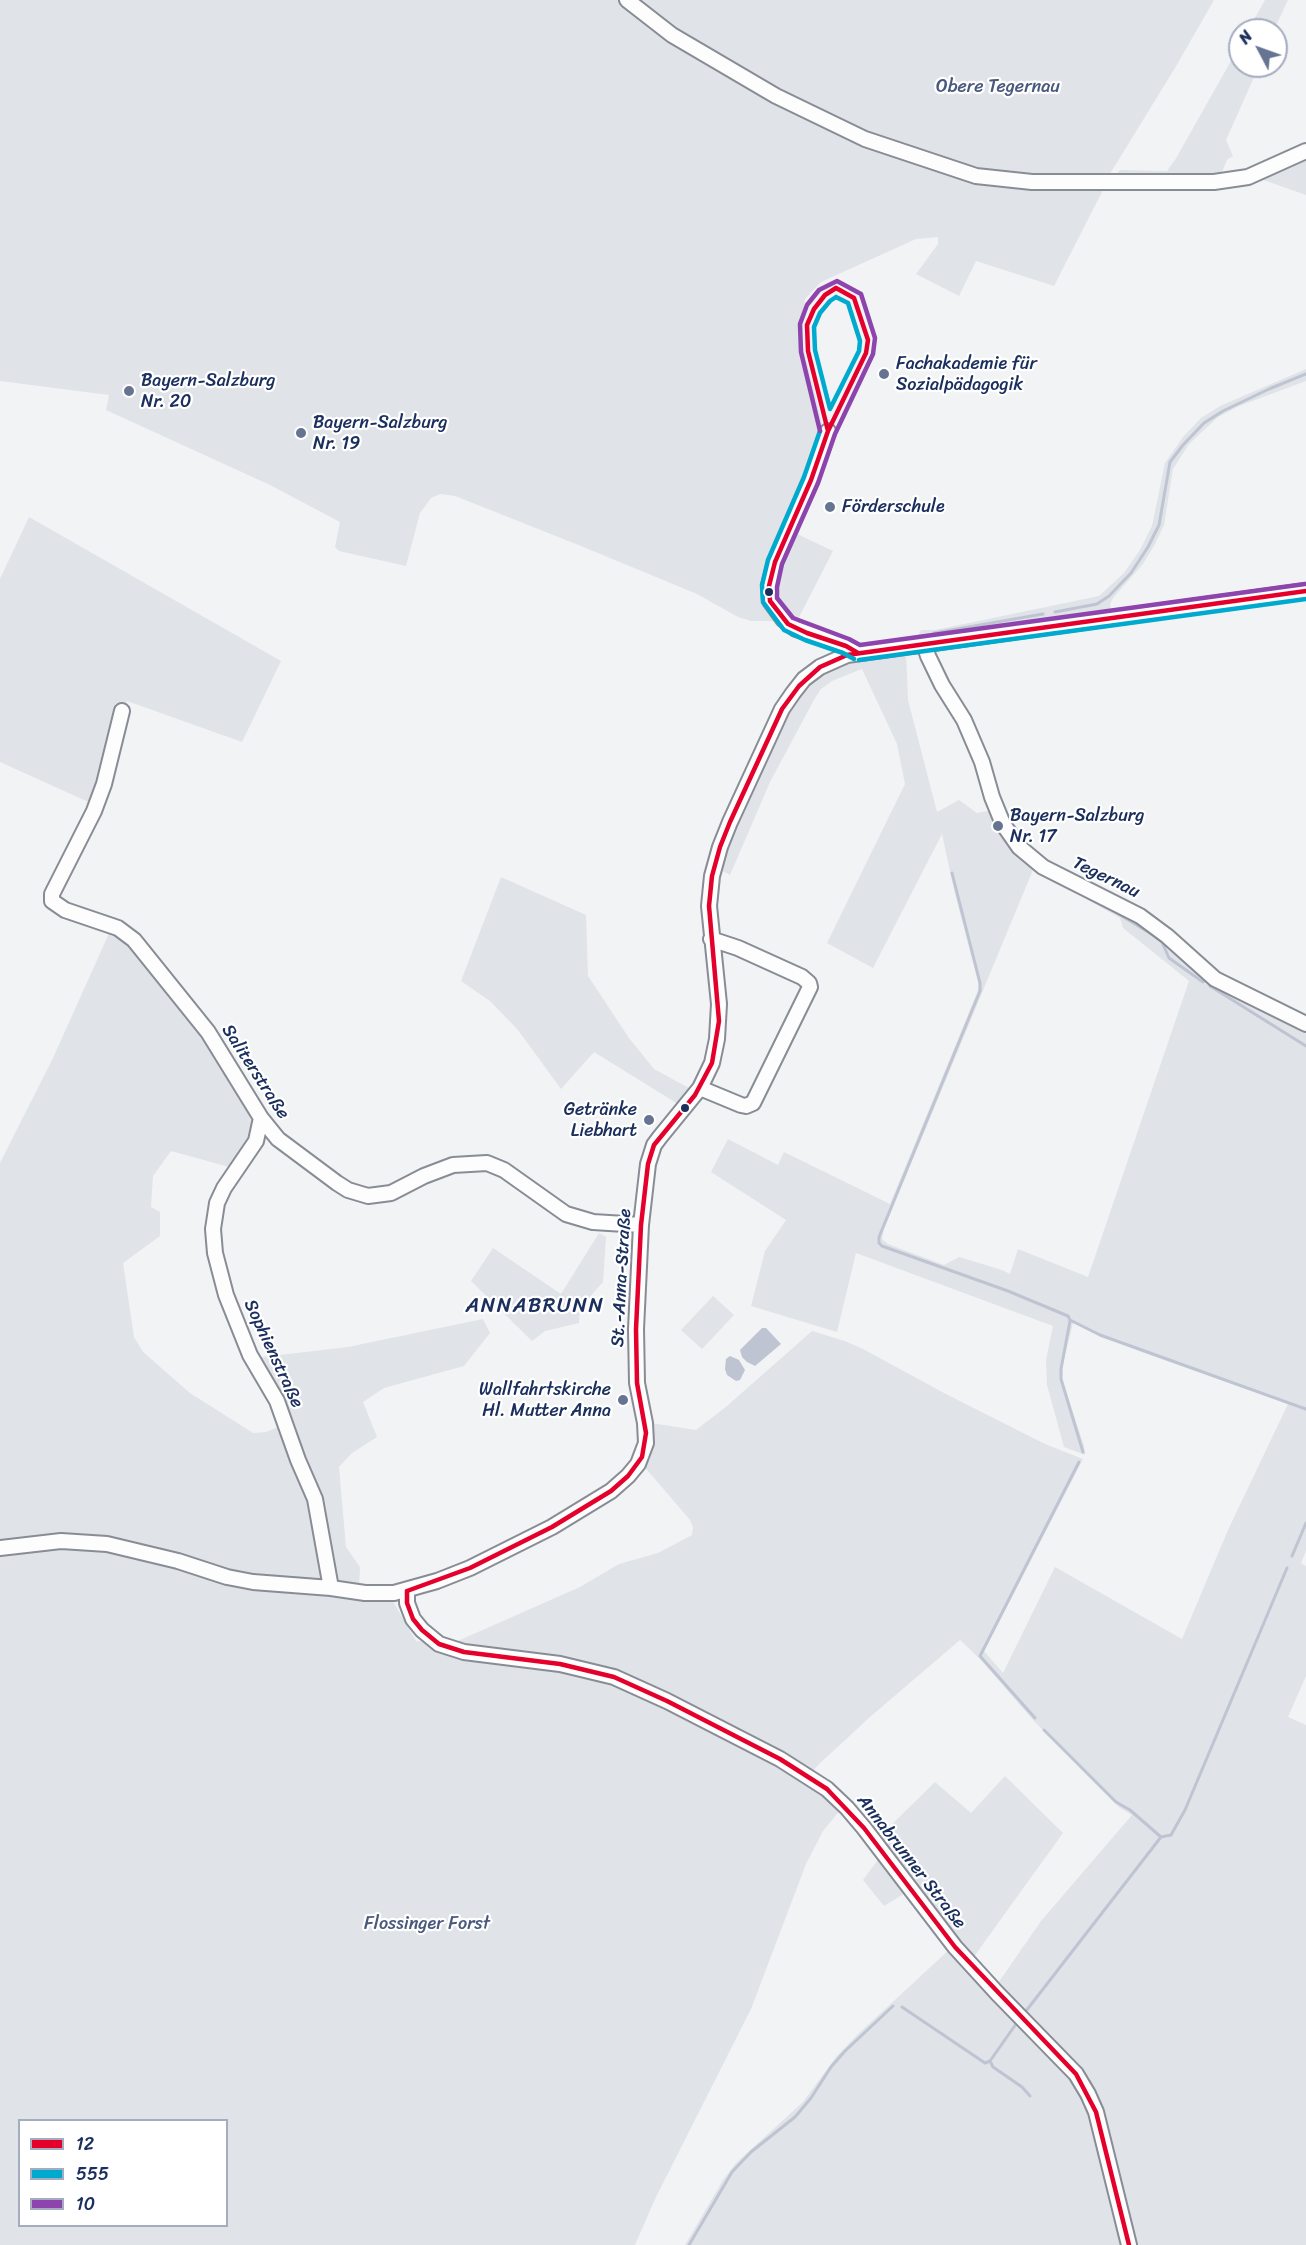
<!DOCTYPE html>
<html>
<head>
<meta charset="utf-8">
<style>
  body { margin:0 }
  #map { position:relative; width:1306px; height:2245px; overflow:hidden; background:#f2f3f4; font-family:Sriracha,sans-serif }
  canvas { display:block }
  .legend { position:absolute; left:18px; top:2119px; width:210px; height:108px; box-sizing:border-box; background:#fff; border:2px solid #a4acbf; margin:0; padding:8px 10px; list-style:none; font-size:18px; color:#1b2f5e }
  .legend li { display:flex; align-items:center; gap:12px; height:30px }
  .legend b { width:30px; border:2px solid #a4acbf }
  .north { position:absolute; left:1228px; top:18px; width:60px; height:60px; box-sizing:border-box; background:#fff; border:2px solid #a4acbf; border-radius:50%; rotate:311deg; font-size:16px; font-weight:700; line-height:24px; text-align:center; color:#1b2f5e }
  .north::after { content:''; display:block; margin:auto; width:21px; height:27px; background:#667492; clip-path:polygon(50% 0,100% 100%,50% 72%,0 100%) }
</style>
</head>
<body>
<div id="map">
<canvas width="1306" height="2245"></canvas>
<ul class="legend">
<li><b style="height:8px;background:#e4002b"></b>12</li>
<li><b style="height:8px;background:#00a9ce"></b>555</li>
<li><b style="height:8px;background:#8e44ad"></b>10</li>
</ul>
<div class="north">N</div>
</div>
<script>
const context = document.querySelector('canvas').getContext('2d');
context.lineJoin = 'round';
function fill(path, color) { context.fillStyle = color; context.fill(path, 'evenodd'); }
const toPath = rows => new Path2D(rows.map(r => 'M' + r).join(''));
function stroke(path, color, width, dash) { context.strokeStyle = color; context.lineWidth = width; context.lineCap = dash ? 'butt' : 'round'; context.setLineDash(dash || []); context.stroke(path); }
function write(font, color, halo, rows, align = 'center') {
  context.font = font + ' Sriracha,sans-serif'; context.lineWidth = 4.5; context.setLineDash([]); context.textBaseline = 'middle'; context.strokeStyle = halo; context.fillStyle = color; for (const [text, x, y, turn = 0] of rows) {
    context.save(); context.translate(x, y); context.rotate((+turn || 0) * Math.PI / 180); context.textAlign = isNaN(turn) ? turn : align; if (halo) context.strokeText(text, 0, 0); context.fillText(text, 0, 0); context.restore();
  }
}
fill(toPath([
  [0,0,621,0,854,138,929,168,962,177,1105,186,1054,286,976,261,959,296,916,274,938,244,938,237,916,239,821,282,805,299,799,331,818,406,822,424,821,439,773,554,775,621,751,621,738,617,697,594,581,546,455,496,440,494,431,498,420,513,406,566,339,551,335,547,340,522,270,485,106,410,109,395,0,381],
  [634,0,1214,0,1175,68,1108,177,984,174,835,122,694,44],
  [1265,0,1288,0,1274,30,1248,30],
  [1240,45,1240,66,1259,66,1226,140,1233,156,1227,160,1220,177,1118,178,1116,175,1120,170,1167,171,1175,160],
  [1306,154,1306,195,1255,177],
  [1306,369,1306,381,1239,406,1218,417,1189,444,1173,469,1164,525,1155,544,1143,564,1113,598,1110,604,1112,612,916,640,921,630,935,630,1099,596,1124,573,1140,550,1152,526,1165,463,1183,437,1201,418,1220,406],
  [29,517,281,661,242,742,127,701,113,761,95,805,0,762,0,579],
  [793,532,833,551,795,625,777,606,774,581],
  [906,651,908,700,937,812,959,800,977,813,993,810,1035,865,884,1229,882,1239,888,1244,944,1265,959,1257,1002,1270,1010,1274,1018,1249,1088,1277,1189,981,1123,928,1120,918,1088,900,1089,893,1131,913,1196,964,1306,1027,1306,1551,1301,1563,1306,1566,1306,1676,1288,1717,1306,1725,1306,2245,685,2245,723,2180,736,2163,803,2102,836,2057,858,2034,950,1949,996,1986,1041,1921,1132,1815,1120,1808,1034,1721,980,1659,960,1640,870,1717,818,1765,812,1772,841,1809,823,1831,806,1864,751,2009,655,2199,635,2245,0,2245,0,1163,53,1058,111,929,128,938,211,1042,254,1116,251,1140,233,1168,171,1151,153,1176,151,1207,160,1212,160,1236,123,1263,134,1337,143,1352,190,1393,253,1433,266,1432,288,1423,254,1358,348,1347,483,1319,490,1333,464,1366,384,1388,363,1402,377,1437,352,1453,339,1467,346,1547,360,1567,359,1588,387,1591,416,1641,451,1644,580,1587,619,1564,658,1553,692,1535,693,1527,690,1520,643,1465,651,1423,696,1430,727,1406,812,1331,845,1341,863,1349,944,1393,1045,1444,1083,1459,984,1651,1003,1673,1055,1567,1182,1639,1228,1530,1288,1404,1139,1351,1073,1323,1063,1363,1062,1379,1084,1446,1085,1455,1064,1447,1047,1385,1046,1360,1053,1326,856,1253,837,1332,751,1306,765,1251,786,1220,711,1172,728,1139,778,1165,784,1152,890,1204,977,993,979,985,954,890,942,834,873,968,827,943,905,784,897,744,862,669,832,681,821,689,815,698,770,782,730,875,719,869,726,841,785,714,805,685,839,663],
  [20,2120,226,2120,226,2226,20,2226],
  [501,877,586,915,588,976,629,1038,654,1069,689,1088,678,1104,594,1052,561,1089,518,1030,490,1001,461,981],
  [599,1233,606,1237,603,1282,580,1308,579,1323,545,1331,532,1341,471,1281,493,1248,561,1294],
  [713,1296,734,1315,702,1349,681,1330],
  [1005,1776,1063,1833,973,1958,907,1892,884,1906,863,1880,880,1857,877,1839,935,1782,971,1813]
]), '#e0e3e8');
fill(toPath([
  [762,1328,766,1328,781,1344,755,1366,747,1362,742,1357,740,1350],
  [730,1356,739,1360,745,1370,740,1380,736,1381,727,1375,725,1369,726,1359]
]), '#bec4d1');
stroke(toPath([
  [1055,612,1097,604,1109,596,1131,573,1148,547,1159,525,1170,462,1183,445,1204,423,1223,411,1269,389,1306,374],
  [934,633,1043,614],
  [952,873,980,983,980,991,879,1237,879,1243,882,1246,1008,1291,1068,1316,1070,1320,1100,1335,1306,1409],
  [1099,902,1153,935,1162,942,1169,958,1203,982],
  [1210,986,1306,1046],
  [1070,1321,1061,1369,1061,1379,1083,1452],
  [1292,1556,1306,1523],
  [1035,1718,980,1656,1079,1462],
  [1044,1730,1116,1802,1130,1810,1161,1837],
  [902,2007,985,2063,990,2061,1016,2024],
  [1026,2011,1161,1837,1171,1835,1185,1810,1287,1568],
  [990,2061,993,2067,1022,2087,1030,2096],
  [689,2245,732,2172,751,2152,795,2117,811,2098,831,2067,845,2051,893,2006]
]), '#bec4d1', 3);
const minor = toPath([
  [627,0,672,35,776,96,865,139,976,176,1032,182,1214,182,1248,177,1306,151],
  [828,431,811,480,775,562,769,586,770,601,783,619,796,629,846,646,858,653],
  [924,644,928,656,942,685,964,720,982,762,992,797,1003,824,1019,847,1043,867,1140,916,1167,936,1215,979,1306,1024],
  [122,711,104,784,94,811,52,894,52,901,65,910,118,928,134,940,208,1032,261,1118,278,1139,337,1183,348,1190,368,1196,391,1193,424,1176,453,1165,487,1163,504,1170,566,1214,593,1222,641,1225],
  [700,1088,741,1105,746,1106,753,1103,810,987,809,983,802,977,738,948,711,939],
  [261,1118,256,1141,224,1188,217,1203,213,1229,215,1253,226,1295,250,1355,277,1401,298,1460,315,1499,331,1588],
  [0,1548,61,1541,107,1544,178,1561,227,1577,253,1582,331,1588,365,1593,394,1593,437,1581,470,1568,552,1527,611,1491,628,1476,638,1464,646,1443,645,1423,637,1383,636,1329,641,1225,648,1164,654,1145,660,1137,700,1088,712,1063,717,1039,719,1004,709,906,712,876,720,847,730,822,782,709,793,693,804,679,820,667,847,655,1306,591],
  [407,1591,407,1603,413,1619,422,1630,439,1644,464,1652,560,1664,614,1677,667,1701,780,1759,827,1789,847,1808,864,1828,955,1947,997,1993,1076,2074,1088,2094,1096,2112,1129,2245]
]);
stroke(minor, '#888c95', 18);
stroke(minor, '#fdfdfd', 14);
stroke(toPath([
  [836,288,854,298,868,340,866,353,828,431,808,351,807,325,814,309,825,295,836,288],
  [828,431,811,480,775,562,769,586,770,601,788,624,807,633,846,646,858,653],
  [407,1591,470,1568,552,1527,611,1491,628,1476,642,1457,646,1433,637,1383,636,1329,641,1225,648,1164,654,1145,695,1095,712,1063,719,1021,709,906,712,876,720,847,730,822,782,709,799,686,820,667,847,655,1306,591],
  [407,1591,407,1603,413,1619,422,1630,439,1644,464,1652,560,1664,614,1677,667,1701,780,1759,827,1789,864,1828,955,1947,1076,2074,1096,2112,1129,2245]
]), '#e4002b', 4.5);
stroke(toPath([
  [836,297,848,303,860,341,859,351,830,409,815,350,814,327,820,313,830,301,836,297],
  [820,431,804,477,768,560,762,585,763,602,784,630,805,640,843,653,854,659],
  [859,660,1306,599]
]), '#00a9ce', 4.5);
stroke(toPath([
  [820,431,801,352,800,324,807,305,819,290,837,281,861,294,875,338,873,354,835,434,818,483,782,564,777,587,777,598,793,618,849,639,860,645,1305,584]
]), '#8e44ad', 4.5);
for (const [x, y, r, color] of [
  [884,374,6,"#667492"],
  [129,391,6,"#667492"],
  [301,433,6,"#667492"],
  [830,507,6,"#667492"],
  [769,592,5,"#1b2f5e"],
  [998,826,6,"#667492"],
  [685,1108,5,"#1b2f5e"],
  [649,1120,6,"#667492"],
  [623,1400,6,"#667492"]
]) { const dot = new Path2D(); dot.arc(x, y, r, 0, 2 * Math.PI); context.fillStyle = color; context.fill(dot); stroke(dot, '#fff', 2); }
write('18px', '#49597e', '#fff', [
  ["Obere Tegernau",998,87],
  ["Flossinger Forst",427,1924]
]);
write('18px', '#1b2f5e', '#fff', [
  ["Fachakademie für",896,364],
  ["Sozialpädagogik",896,385],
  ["Bayern-Salzburg",141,381],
  ["Nr. 20",141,402],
  ["Bayern-Salzburg",313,423],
  ["Nr. 19",313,444],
  ["Förderschule",842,507],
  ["Bayern-Salzburg",1010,816],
  ["Nr. 17",1010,837],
  ["Getränke",637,1110,"right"],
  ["Liebhart",637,1131,"right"],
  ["Wallfahrtskirche",611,1390,"right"],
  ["Hl. Mutter Anna",611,1411,"right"]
], 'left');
write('18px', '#1b2f5e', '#fff', [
  ["Tegernau",1106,878,26],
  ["Saliterstraße",255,1072,57],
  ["St.-Anna-Straße",622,1278,-87],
  ["Sophienstraße",273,1354,65],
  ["Annabrunner Straße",911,1862,52]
]);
context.letterSpacing = '1.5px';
write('21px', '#1b2f5e', '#fff', [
  ["ANNABRUNN",535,1307]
]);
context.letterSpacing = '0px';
</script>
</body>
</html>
